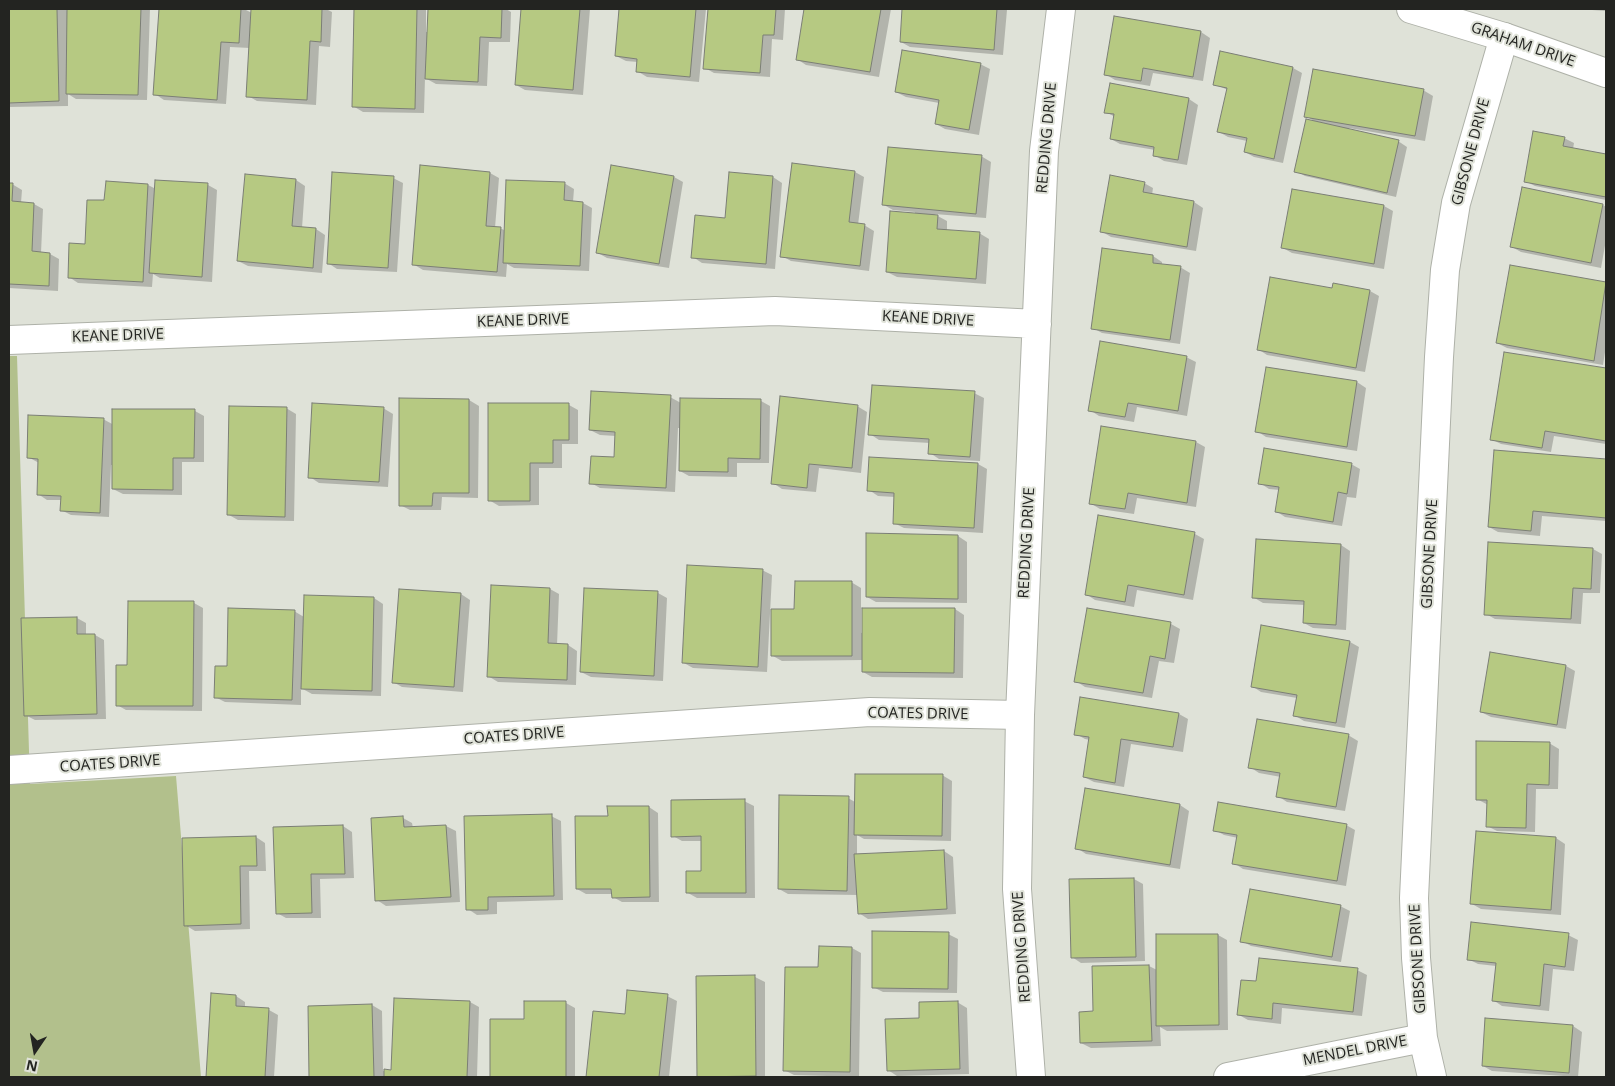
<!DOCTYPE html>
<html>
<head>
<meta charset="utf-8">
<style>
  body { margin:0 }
  #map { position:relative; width:1615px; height:1086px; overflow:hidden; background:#dfe2d8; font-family:"Open Sans",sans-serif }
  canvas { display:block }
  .frame { position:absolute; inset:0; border:10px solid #232421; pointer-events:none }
  .north { position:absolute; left:10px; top:1026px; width:50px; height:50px; -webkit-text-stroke:4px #dfe2d8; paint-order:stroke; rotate:192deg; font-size:14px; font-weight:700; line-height:20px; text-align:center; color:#232421 }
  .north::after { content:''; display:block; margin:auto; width:18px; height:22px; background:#232421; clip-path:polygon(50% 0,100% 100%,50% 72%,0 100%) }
</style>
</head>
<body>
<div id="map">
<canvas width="1615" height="1086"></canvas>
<div class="frame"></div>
<div class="north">N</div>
</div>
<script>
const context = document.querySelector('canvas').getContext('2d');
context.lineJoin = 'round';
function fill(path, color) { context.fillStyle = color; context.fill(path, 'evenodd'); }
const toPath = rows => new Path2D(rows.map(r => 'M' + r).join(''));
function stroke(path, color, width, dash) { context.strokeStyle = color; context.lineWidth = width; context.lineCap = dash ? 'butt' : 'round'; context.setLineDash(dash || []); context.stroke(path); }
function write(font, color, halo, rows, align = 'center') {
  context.font = font + ' "Open Sans",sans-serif'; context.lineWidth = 4; context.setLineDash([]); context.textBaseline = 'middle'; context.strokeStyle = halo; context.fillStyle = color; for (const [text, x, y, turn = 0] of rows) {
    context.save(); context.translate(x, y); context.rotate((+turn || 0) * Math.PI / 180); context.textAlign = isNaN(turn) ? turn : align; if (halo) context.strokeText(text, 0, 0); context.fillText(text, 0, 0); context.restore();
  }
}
fill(toPath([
  [9,356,17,356,30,784,176,776,201,1077,9,1077]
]), '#b2c08c');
fill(toPath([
  [9,9,65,9,68,11,68,9,150,9,147,100,76,99,68,94,68,106,9,107],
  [160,9,244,9,252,13,253,9,326,9,332,12,330,47,319,46,316,105,257,101,248,96,250,48,230,47,226,104,164,100,155,94],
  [355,9,426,9,426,32,428,32,429,9,506,9,511,12,510,42,489,42,487,86,436,84,425,78,424,113,363,112,353,106],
  [522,9,590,9,583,95,525,90,516,85],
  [620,9,706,9,699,82,647,77,637,71,638,62,626,61,616,56],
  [709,9,785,9,783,40,772,39,770,77,714,73,705,68],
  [805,9,891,9,879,77,806,65,797,59],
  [904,9,1005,9,1007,10,1003,55,910,47,901,42],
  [1578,9,1606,9,1606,11],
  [1115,17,1201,32,1210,38,1203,81,1153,73,1150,86,1115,80,1105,74],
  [1221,53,1293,68,1302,73,1283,163,1254,157,1245,152,1247,141,1228,137,1219,132,1228,90,1214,84],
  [980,64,990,69,979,135,945,129,936,124,939,103,906,97,896,92],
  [1111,85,1189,99,1198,105,1187,165,1164,161,1154,155,1155,150,1120,144,1111,139,1115,117,1106,112],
  [1423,90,1433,96,1425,141,1349,128,1349,130,1398,141,1407,147,1396,197,1305,176,1296,171,1314,121,1306,116],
  [1564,138,1574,143,1573,149,1606,156,1606,200,1535,186,1525,181],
  [981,156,991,162,986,218,934,214,947,221,947,231,979,233,989,239,986,284,897,277,887,272,915,212,893,210,884,205],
  [612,167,674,177,683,182,669,268,607,258,598,253],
  [855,172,864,177,858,225,864,225,874,231,869,271,791,261,782,256],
  [490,173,499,178,495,228,500,228,506,231,564,183,574,189,573,202,583,203,592,208,589,271,514,268,507,264,506,277,423,270,413,264],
  [246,175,296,180,305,186,302,228,316,229,325,235,322,273,248,266,238,261],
  [773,177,782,183,775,269,702,263,693,257,726,220],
  [393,178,403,183,397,272,337,269,328,263],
  [156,181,208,185,217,190,212,282,160,278,153,274,152,287,78,283,69,277,86,245,148,185,156,189],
  [1144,183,1153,188,1152,195,1194,202,1203,208,1196,251,1111,237,1101,231],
  [9,184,12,184,22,190,21,203,34,204,43,209,41,253,50,254,59,259,58,291,9,288],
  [1293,190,1384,206,1393,211,1384,269,1292,253,1283,248],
  [1603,205,1606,207,1606,240,1601,268,1521,252,1512,247],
  [1103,249,1153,256,1162,262,1162,265,1180,267,1190,273,1180,344,1102,333,1093,328],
  [1511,266,1606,283,1606,346,1603,365,1507,348,1497,343],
  [1333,290,1370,291,1379,296,1365,372,1267,355,1258,349],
  [1505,353,1606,369,1606,444,1554,436,1551,452,1501,444,1491,439],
  [1186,357,1196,362,1187,416,1137,407,1134,422,1099,416,1090,410],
  [1267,368,1357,382,1366,388,1357,451,1266,437,1257,431],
  [974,393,984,398,980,461,939,459,930,453,930,443,879,440,870,434],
  [670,397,681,403,761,401,770,406,769,463,737,463,737,477,689,476,680,471,681,428,678,428,675,492,600,488,591,483,615,458,616,436,600,435,590,430],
  [400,400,469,400,479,406,478,498,442,497,441,510,410,510,400,505],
  [489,404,569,405,578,410,578,444,562,444,562,468,539,468,539,505,499,506,489,500],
  [857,406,867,412,861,473,819,468,816,492,782,489,773,483],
  [286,408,296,414,294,521,238,520,229,515],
  [383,408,393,414,388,487,319,483,310,477],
  [195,411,204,416,204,462,182,462,182,495,123,494,113,489,113,465,111,465,109,517,71,515,61,510,62,500,47,500,38,494,39,463,28,457,103,419,114,425],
  [1196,442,1205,447,1196,507,1137,498,1134,514,1100,509,1090,503],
  [1495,451,1606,461,1606,521,1542,516,1540,536,1498,532,1489,527],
  [978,464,987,469,983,533,904,528,894,523,895,497,878,496,869,490],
  [1351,464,1360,469,1356,498,1347,497,1342,526,1285,517,1276,511,1280,490,1269,489,1260,483],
  [1099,517,1195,534,1204,539,1193,600,1137,590,1134,607,1095,600,1086,594],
  [868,535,958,536,967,542,967,603,876,602,867,597],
  [1257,540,1341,545,1350,551,1346,630,1313,628,1304,623,1305,605,1263,603,1253,597],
  [1593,549,1602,554,1600,593,1583,593,1581,624,1495,619,1486,614],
  [762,570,772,575,767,672,693,668,684,663],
  [851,582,861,588,861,633,955,609,964,615,963,678,872,677,863,672,863,660,782,661,773,656,796,611],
  [550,589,559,594,557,645,568,645,577,651,576,685,498,682,488,676],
  [658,593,667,598,663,681,591,677,581,672],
  [461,594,470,600,463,692,402,687,393,682],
  [374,598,383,604,381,696,312,694,301,688,301,705,225,702,215,697,228,668,294,611,304,617],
  [194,603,203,608,202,711,126,710,117,705,128,666],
  [77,618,86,623,86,635,95,635,104,640,106,719,35,720,25,715],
  [1171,624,1180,629,1174,663,1159,661,1152,698,1085,687,1076,681],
  [1350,642,1359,647,1345,728,1304,721,1294,715,1297,698,1261,692,1252,686],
  [1566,666,1575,671,1566,729,1491,717,1481,712],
  [1179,714,1188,719,1183,752,1131,744,1124,787,1094,782,1084,777,1090,740,1085,739,1076,734],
  [1348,735,1358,741,1345,811,1287,802,1278,796,1281,777,1259,773,1250,767],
  [1549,743,1559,749,1558,789,1536,789,1535,832,1497,831,1487,826,1488,805,1477,799],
  [942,775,952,781,951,841,864,839,857,835,857,856,944,851,953,857,956,914,868,919,859,913,858,895,788,894,779,889,848,798,855,802],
  [744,801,754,806,755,898,697,898,688,893,702,872,702,841,682,841,673,836],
  [1180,805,1189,811,1180,869,1086,854,1077,848],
  [649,807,658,813,659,902,622,902,613,897,613,894,586,894,577,889,609,817],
  [551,816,561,821,563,900,497,902,497,914,477,915,468,909],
  [403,818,412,823,413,828,446,826,456,831,460,902,386,906,377,900],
  [1346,825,1355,830,1346,886,1243,869,1234,863,1238,838,1224,835,1215,830],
  [343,826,352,832,354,878,320,879,321,918,286,918,277,913],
  [1477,832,1556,838,1565,844,1561,915,1481,909,1472,904],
  [256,837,265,843,266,871,249,871,250,929,195,931,185,925],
  [1134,879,1143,884,1145,961,1081,963,1072,957],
  [1340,906,1350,911,1341,962,1251,946,1242,941],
  [948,934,958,939,957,993,883,992,873,987],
  [1218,935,1227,940,1228,1030,1167,1031,1160,1027,1161,1046,1091,1048,1081,1043,1094,1013,1093,968,1149,966,1157,970],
  [1568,935,1578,940,1574,971,1553,969,1549,1011,1502,1006,1493,1000,1496,966,1478,964,1468,959],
  [852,948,861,953,859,1077,794,1075,784,1070,819,968],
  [1357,970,1367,975,1362,1016,1282,1008,1281,1024,1248,1020,1239,1015,1258,983],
  [697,977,755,977,765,982,765,1077,700,1077,698,1076],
  [213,994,236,996,245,1002,245,1008,269,1010,278,1015,274,1077,207,1077],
  [667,996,677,1001,669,1077,588,1077,594,1012,626,1015],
  [470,1002,479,1007,477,1077,311,1077,309,1007,372,1005,382,1011,383,1071,393,1071],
  [957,1002,967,1008,969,1074,897,1076,888,1070,920,1019],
  [566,1003,575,1008,575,1077,491,1077,492,1020,525,1020],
  [1573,1026,1582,1032,1578,1077,1492,1071,1483,1066]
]), '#0003');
const building = toPath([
  [9,9,57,9,59,101,9,103,9,9],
  [67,9,141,9,138,95,66,94,67,9],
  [159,9,241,9,239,43,221,42,217,100,153,95,159,9],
  [251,9,322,9,321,42,310,41,307,100,246,97,251,9],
  [354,9,417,9,415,109,352,107,354,9],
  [428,9,502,9,501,38,480,37,478,82,425,79,428,9],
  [521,9,580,9,573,90,515,85,521,9],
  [619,9,696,9,690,77,636,72,637,59,615,56,619,9],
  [708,9,776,9,774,35,763,35,760,73,703,69,708,9],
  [804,9,881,9,870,72,796,60,804,9],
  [902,9,997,9,994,50,900,42,902,9],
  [1114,16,1201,31,1193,77,1143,68,1141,81,1104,75,1114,16],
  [902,50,981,63,969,130,935,124,939,100,895,92,902,50],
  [1220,51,1293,67,1274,159,1244,152,1247,138,1217,132,1227,88,1213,85,1220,51],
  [1313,69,1424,89,1415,136,1304,117,1313,69],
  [1110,83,1189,98,1178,160,1153,156,1154,147,1110,139,1114,114,1104,113,1110,83],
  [1306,119,1399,140,1387,193,1294,172,1306,119],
  [1533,131,1565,137,1563,146,1606,154,1606,197,1524,182,1533,131],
  [888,147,982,155,976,214,882,205,888,147],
  [792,163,855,171,849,222,865,224,860,266,780,257,792,163],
  [420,165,490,172,486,226,501,227,497,272,412,265,420,165],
  [611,165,674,176,659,264,596,253,611,165],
  [332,172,394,176,388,268,327,264,332,172],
  [729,172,773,176,766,264,691,258,695,215,725,218,729,172],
  [245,174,296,179,292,226,316,228,313,268,237,261,245,174],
  [1110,175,1145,182,1143,192,1194,201,1187,247,1100,232,1110,175],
  [155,180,208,183,202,277,149,273,155,180],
  [506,180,565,182,564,200,583,202,580,266,503,263,506,180],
  [106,181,148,184,143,282,68,278,69,243,85,244,87,200,104,200,106,181],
  [9,183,13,183,12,201,34,203,32,251,50,253,49,286,9,284,9,183],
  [1522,187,1603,204,1591,263,1510,247,1522,187],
  [1292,189,1384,205,1374,264,1281,248,1292,189],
  [890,211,938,215,937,229,980,232,976,279,886,272,890,211],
  [1102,248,1153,255,1153,263,1181,266,1170,340,1091,329,1102,248],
  [1510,265,1606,282,1594,361,1496,343,1510,265],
  [1270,277,1332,288,1333,283,1370,290,1356,368,1257,350,1270,277],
  [1100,341,1187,356,1178,411,1128,403,1125,417,1088,411,1100,341],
  [1504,352,1606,368,1606,441,1545,431,1542,448,1490,440,1504,352],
  [1266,367,1357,381,1347,447,1255,432,1266,367],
  [872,385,975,391,970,457,928,454,929,439,868,435,872,385],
  [591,391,671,395,666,488,589,484,591,456,614,457,615,432,589,430,591,391],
  [780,396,858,405,852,468,809,464,807,488,771,484,780,396],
  [399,398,469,399,469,493,433,493,432,506,399,506,399,398],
  [680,398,761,399,760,459,728,458,728,472,679,471,680,398],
  [312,403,384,407,379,482,308,478,312,403],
  [488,403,569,403,569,440,553,440,553,463,530,463,530,501,488,501,488,403],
  [229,406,287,407,285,517,227,515,229,406],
  [112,409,195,409,194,458,173,458,173,490,112,489,112,409],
  [28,415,104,418,100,513,60,511,61,496,37,495,38,459,27,458,28,415],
  [1101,426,1196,441,1187,503,1128,493,1125,509,1089,504,1101,426],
  [1264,448,1352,463,1347,494,1338,492,1333,522,1275,512,1279,487,1258,484,1264,448],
  [1494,450,1606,459,1606,518,1533,511,1531,531,1488,527,1494,450],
  [869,457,978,463,974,528,893,524,894,493,867,491,869,457],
  [1098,515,1195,532,1184,595,1128,585,1125,602,1085,595,1098,515],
  [866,533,958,535,958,599,866,597,866,533],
  [1256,539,1341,544,1336,625,1303,623,1304,601,1252,598,1256,539],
  [1488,542,1593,548,1591,589,1573,588,1571,619,1484,615,1488,542],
  [687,565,763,569,758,667,682,663,687,565],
  [795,581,852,581,852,656,771,656,771,609,794,609,795,581],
  [491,585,550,588,548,643,568,644,567,680,487,677,491,585],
  [584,588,658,591,654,676,580,672,584,588],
  [399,589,461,593,454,687,392,683,399,589],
  [304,595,374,597,372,691,301,689,304,595],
  [128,601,194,601,193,706,116,706,116,665,127,665,128,601],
  [228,608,295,610,292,700,214,698,215,666,227,666,228,608],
  [862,608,955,608,954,673,862,672,862,608],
  [1087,608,1171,622,1165,659,1150,656,1143,693,1074,682,1087,608],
  [77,617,77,634,95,634,97,714,24,716,21,618,77,617],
  [1261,625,1350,641,1336,723,1293,716,1297,695,1251,687,1261,625],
  [1490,652,1566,665,1557,725,1480,712,1490,652],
  [1080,697,1179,713,1173,747,1121,739,1115,783,1083,777,1089,737,1074,735,1080,697],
  [1257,719,1349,734,1336,807,1276,797,1280,773,1248,768,1257,719],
  [1476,741,1550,742,1549,785,1527,784,1526,828,1486,827,1487,800,1476,800,1476,741],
  [855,774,943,774,942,836,854,835,855,774],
  [1085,788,1180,804,1170,865,1075,849,1085,788],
  [779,795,849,796,847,891,778,889,779,795],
  [745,799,746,893,686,893,686,871,701,871,701,836,671,837,671,800,745,799],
  [1218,802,1347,824,1337,881,1232,864,1237,835,1213,831,1218,802],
  [607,806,649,806,650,897,612,898,611,889,576,889,575,816,608,816,607,806],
  [552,814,554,896,488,897,488,910,466,910,464,816,552,814],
  [403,816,404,827,446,825,451,897,375,901,371,818,403,816],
  [343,825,345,874,311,874,312,913,276,914,273,827,343,825],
  [1476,831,1556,837,1551,910,1470,904,1476,831],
  [256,836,257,866,240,866,241,924,184,926,182,838,256,836],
  [944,850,947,909,858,914,854,854,944,850],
  [1134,878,1136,957,1071,958,1069,879,1134,878],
  [1250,889,1341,905,1332,957,1240,942,1250,889],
  [1471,922,1569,933,1565,967,1544,964,1540,1006,1492,1001,1496,963,1467,960,1471,922],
  [872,931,949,932,948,989,872,988,872,931],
  [1156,934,1218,934,1219,1025,1156,1026,1156,934],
  [819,946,852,947,850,1072,783,1071,785,967,818,967,819,946],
  [1259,958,1358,968,1353,1012,1273,1003,1272,1019,1237,1015,1241,980,1256,981,1259,958],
  [1149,965,1152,1041,1080,1043,1079,1012,1093,1011,1092,966,1149,965],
  [755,975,756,1076,697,1077,696,976,755,975],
  [627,990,668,994,659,1077,586,1077,593,1011,625,1014,627,990],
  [211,993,236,995,236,1006,269,1008,265,1077,206,1077,211,993],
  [394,998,470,1001,467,1077,384,1077,384,1069,391,1070,394,998],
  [524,1001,566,1001,566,1077,490,1077,490,1019,524,1019,524,1001],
  [958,1001,960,1069,887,1071,885,1019,919,1018,919,1002,958,1001],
  [372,1004,374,1077,309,1077,308,1006,372,1004],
  [1485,1018,1573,1025,1569,1073,1482,1066,1485,1018]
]);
fill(building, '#b6c982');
stroke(building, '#7b7e75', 1);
const street = toPath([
  [9,340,775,311,1037,324],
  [9,770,870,712,1020,715],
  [1031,1077,1017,889,1020,715,1044,151,1061,9],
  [1228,1077,1423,1038],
  [1432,1077,1423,1038,1416,958,1414,898,1439,357,1445,270,1456,203,1504,37]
]);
const secondary = toPath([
  [1411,9,1504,37,1606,73]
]);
stroke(street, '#aeb1a8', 30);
stroke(secondary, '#aeb1a8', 30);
stroke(street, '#fff', 28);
stroke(secondary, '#fff', 28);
write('15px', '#232421', '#dfe2d8', [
  ["GRAHAM DRIVE",1523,45,19],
  ["REDDING DRIVE",1047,138,-85],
  ["GIBSONE DRIVE",1471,152,-75],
  ["KEANE DRIVE",928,319,3],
  ["KEANE DRIVE",523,321,-2],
  ["KEANE DRIVE",118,336,-2],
  ["REDDING DRIVE",1027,543,-87],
  ["GIBSONE DRIVE",1430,554,-87],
  ["COATES DRIVE",918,714,1],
  ["COATES DRIVE",514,736,-4],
  ["COATES DRIVE",110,764,-4],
  ["REDDING DRIVE",1022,947,-94],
  ["GIBSONE DRIVE",1418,959,-93],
  ["MENDEL DRIVE",1355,1051,-11]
]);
</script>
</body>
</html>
